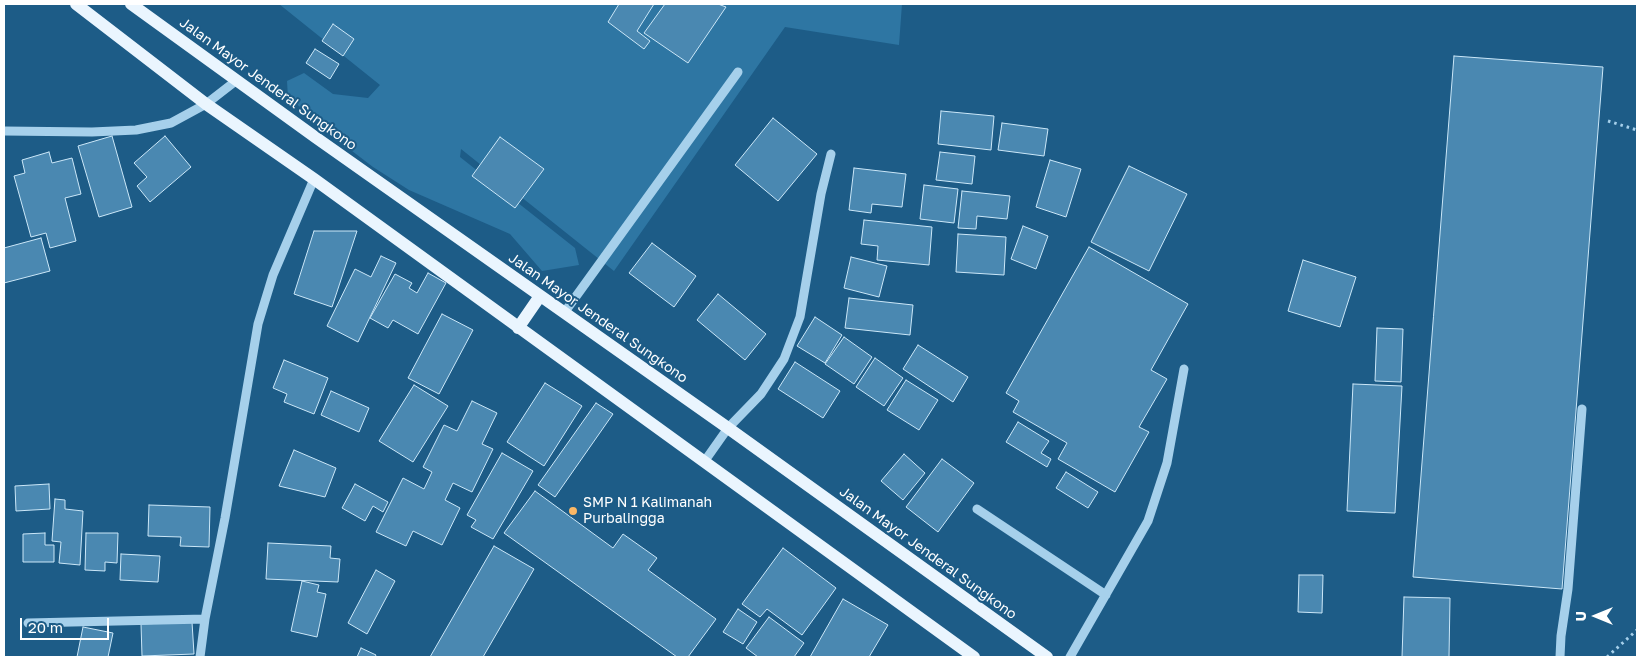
<!DOCTYPE html>
<html>
<head>
<meta charset="utf-8">
<style>
  body { margin:0 }
  #map { position:relative; width:1641px; height:661px; overflow:hidden; background:#1d5c87; font-family:"Golos Text",sans-serif }
  canvas { display:block }
  .frame { position:absolute; inset:0; border:5px solid #fff; pointer-events:none }
  .north { position:absolute; left:1571px; top:591px; width:50px; height:50px; -webkit-text-stroke:4px #1d5c87; paint-order:stroke; rotate:270deg; font-size:14px; font-weight:700; line-height:20px; text-align:center; color:#fff }
  .north::after { content:''; display:block; margin:auto; width:18px; height:22px; background:#fff; clip-path:polygon(50% 0,100% 100%,50% 72%,0 100%) }
  .scale { position:absolute; left:20px; top:618px; width:89px; height:22px; box-sizing:border-box; border:2px solid #fff; border-top:0; padding-left:6px; font-size:15px; line-height:18px; white-space:nowrap; color:#fff; -webkit-text-stroke:4px #1d5c87; paint-order:stroke }
</style>
</head>
<body>
<div id="map">
<canvas width="1641" height="661"></canvas>
<div class="frame"></div>
<div class="north">U</div>
<div class="scale">20 m</div>
</div>
<script>
const context = document.querySelector('canvas').getContext('2d');
context.lineJoin = 'round';
function fill(path, color) { context.fillStyle = color; context.fill(path, 'evenodd'); }
const toPath = rows => new Path2D(rows.map(r => 'M' + r).join(''));
function stroke(path, color, width, dash) { context.strokeStyle = color; context.lineWidth = width; context.lineCap = dash ? 'butt' : 'round'; context.setLineDash(dash || []); context.stroke(path); }
function write(font, color, halo, rows, align = 'center') {
  context.font = font + ' "Golos Text",sans-serif'; context.lineWidth = 4; context.setLineDash([]); context.textBaseline = 'middle'; context.strokeStyle = halo; context.fillStyle = color; for (const [text, x, y, turn = 0] of rows) {
    context.save(); context.translate(x, y); context.rotate((+turn || 0) * Math.PI / 180); context.textAlign = isNaN(turn) ? turn : align; if (halo) context.strokeText(text, 0, 0); context.fillText(text, 0, 0); context.restore();
  }
}
fill(toPath([
  [279,4,902,4,899,45,785,27,614,271,461,149,460,157,575,248,579,265,542,271,510,234,409,190,373,167,339,141,314,117,288,98,287,81,304,73,333,94,368,98,380,85]
]), '#2e76a3');
const building = toPath([
  [619,4,654,4,637,31,650,41,644,49,608,22,619,4],
  [665,4,718,4,726,7,688,63,644,33,665,4],
  [333,24,354,39,343,56,322,41,333,24],
  [315,49,339,64,330,79,306,63,315,49],
  [1454,56,1603,67,1562,589,1413,577,1454,56],
  [941,111,994,116,991,150,938,144,941,111],
  [773,118,817,154,778,201,735,165,773,118],
  [1002,123,1048,129,1044,156,998,150,1002,123],
  [112,136,132,207,99,217,78,146,112,136],
  [165,136,191,167,150,202,137,186,147,177,134,163,165,136],
  [500,137,544,169,515,208,472,176,500,137],
  [49,152,52,163,72,158,81,194,65,198,76,241,50,248,46,233,31,237,14,176,25,173,22,160,49,152],
  [940,152,975,156,972,184,936,180,940,152],
  [1050,160,1081,169,1066,217,1036,207,1050,160],
  [1129,166,1187,194,1149,271,1091,242,1129,166],
  [854,168,906,174,902,207,872,204,871,213,849,210,854,168],
  [924,185,958,189,954,223,920,219,924,185],
  [962,191,1010,196,1007,219,977,216,976,229,958,228,962,191],
  [864,220,932,227,929,265,877,260,878,246,861,244,864,220],
  [1023,226,1048,236,1036,269,1011,259,1023,226],
  [314,231,357,231,332,307,294,294,314,231],
  [958,234,1006,237,1004,275,956,272,958,234],
  [41,238,50,271,4,283,4,248,41,238],
  [652,243,696,276,674,307,629,273,652,243],
  [1089,247,1188,304,1151,370,1167,379,1139,427,1149,432,1115,492,1058,459,1067,443,1013,412,1019,401,1006,393,1089,247],
  [381,256,396,263,358,342,327,326,355,269,371,277,381,256],
  [851,257,887,266,879,297,844,288,851,257],
  [1303,260,1356,277,1340,327,1288,311,1303,260],
  [428,273,446,283,418,334,393,320,388,328,370,318,395,274,412,283,409,288,417,293,428,273],
  [718,294,766,334,745,360,697,320,718,294],
  [849,298,913,305,910,335,845,328,849,298],
  [442,314,473,330,439,394,408,378,442,314],
  [815,317,842,335,825,363,797,346,815,317],
  [1377,328,1403,329,1401,382,1375,381,1377,328],
  [844,337,872,357,854,384,825,364,844,337],
  [918,345,968,377,953,402,903,369,918,345],
  [875,358,903,378,884,406,856,387,875,358],
  [284,360,328,378,314,414,284,402,287,394,273,388,284,360],
  [795,362,840,391,823,418,778,389,795,362],
  [906,380,938,400,919,430,887,410,906,380],
  [545,383,582,406,544,466,507,442,545,383],
  [1353,384,1402,386,1395,513,1347,511,1353,384],
  [414,385,448,406,413,462,379,441,414,385],
  [331,391,369,408,359,432,321,415,331,391],
  [472,401,497,413,482,444,493,449,472,492,453,483,445,500,460,508,442,545,413,531,406,546,376,532,403,478,424,489,432,472,423,467,444,425,457,431,472,401],
  [596,403,613,414,555,497,538,485,596,403],
  [1018,422,1049,441,1041,453,1051,459,1047,467,1006,442,1018,422],
  [294,450,336,468,325,497,279,486,294,450],
  [502,453,533,471,493,539,471,527,476,520,467,515,502,453],
  [904,454,925,473,903,500,881,481,904,454],
  [942,459,974,483,938,532,906,507,942,459],
  [1066,472,1098,492,1088,508,1056,488,1066,472],
  [49,484,50,509,16,511,15,486,49,484],
  [355,484,388,502,383,512,373,506,365,521,342,508,355,484],
  [535,491,613,548,623,534,657,558,648,570,716,619,688,657,677,657,504,533,535,491],
  [55,499,65,500,65,509,83,511,80,565,59,563,61,542,52,541,55,499],
  [149,505,210,507,209,547,180,546,181,537,148,536,149,505],
  [45,533,45,545,54,545,54,562,23,562,23,534,45,533],
  [86,533,118,533,117,563,105,562,105,571,85,570,86,533],
  [268,543,331,546,330,558,340,559,338,582,266,579,268,543],
  [494,546,534,569,483,657,430,657,494,546],
  [783,548,836,588,802,635,767,609,760,617,742,604,783,548],
  [121,554,160,556,158,582,120,580,121,554],
  [376,570,395,581,367,634,348,623,376,570],
  [1299,575,1323,575,1322,613,1298,612,1299,575],
  [302,581,319,585,317,592,326,594,317,637,291,631,302,581],
  [1404,597,1450,598,1449,657,1402,657,1404,597],
  [843,599,888,625,869,657,810,657,843,599],
  [738,609,757,622,743,644,723,632,738,609],
  [769,617,804,643,794,657,758,657,746,648,769,617],
  [192,622,194,654,142,656,141,624,192,622],
  [83,627,113,633,108,657,77,657,83,627],
  [361,648,376,655,375,657,357,657,361,648]
]);
fill(building, '#4a88b1');
stroke(building, '#cbe7f8', 1);
stroke(toPath([
  [1608,121,1637,130],
  [1607,657,1637,630]
]), '#a6d0eb', 3, [2.5, 4]);
stroke(toPath([
  [4,131,92,132,136,130,171,123,206,104,237,80],
  [564,313,738,72],
  [704,462,728,428,761,394,784,359,800,317,821,194,831,154],
  [977,509,1106,595],
  [28,623,205,619],
  [200,657,205,619,225,518,258,324,273,275,314,179],
  [1070,657,1148,521,1167,463,1184,369],
  [1560,657,1561,636,1568,589,1582,409]
]), '#a6d0eb', 9);
stroke(toPath([
  [76,4,206,104,314,179,974,657],
  [131,4,315,137,728,428,1047,657],
  [518,328,540,296]
]), '#eaf5fe', 12);
for (const [x, y, r, color] of [
  [573,511,5,"#fab765"]
]) { const dot = new Path2D(); dot.arc(x, y, r, 0, 2 * Math.PI); context.fillStyle = color; context.fill(dot); stroke(dot, '#1d5c87', 2); }
write('14px', '#fff', '#1d5c87', [
  ["Jalan Mayor Jenderal Sungkono",268,84,36],
  ["Jalan Mayor Jenderal Sungkono",598,318,35],
  ["Jalan Mayor Jenderal Sungkono",928,553,36]
]);
write('14px', '#fff', '#1d5c87', [
  ["SMP N 1 Kalimanah",583,503],
  ["Purbalingga",583,519]
], 'left');
</script>
</body>
</html>
